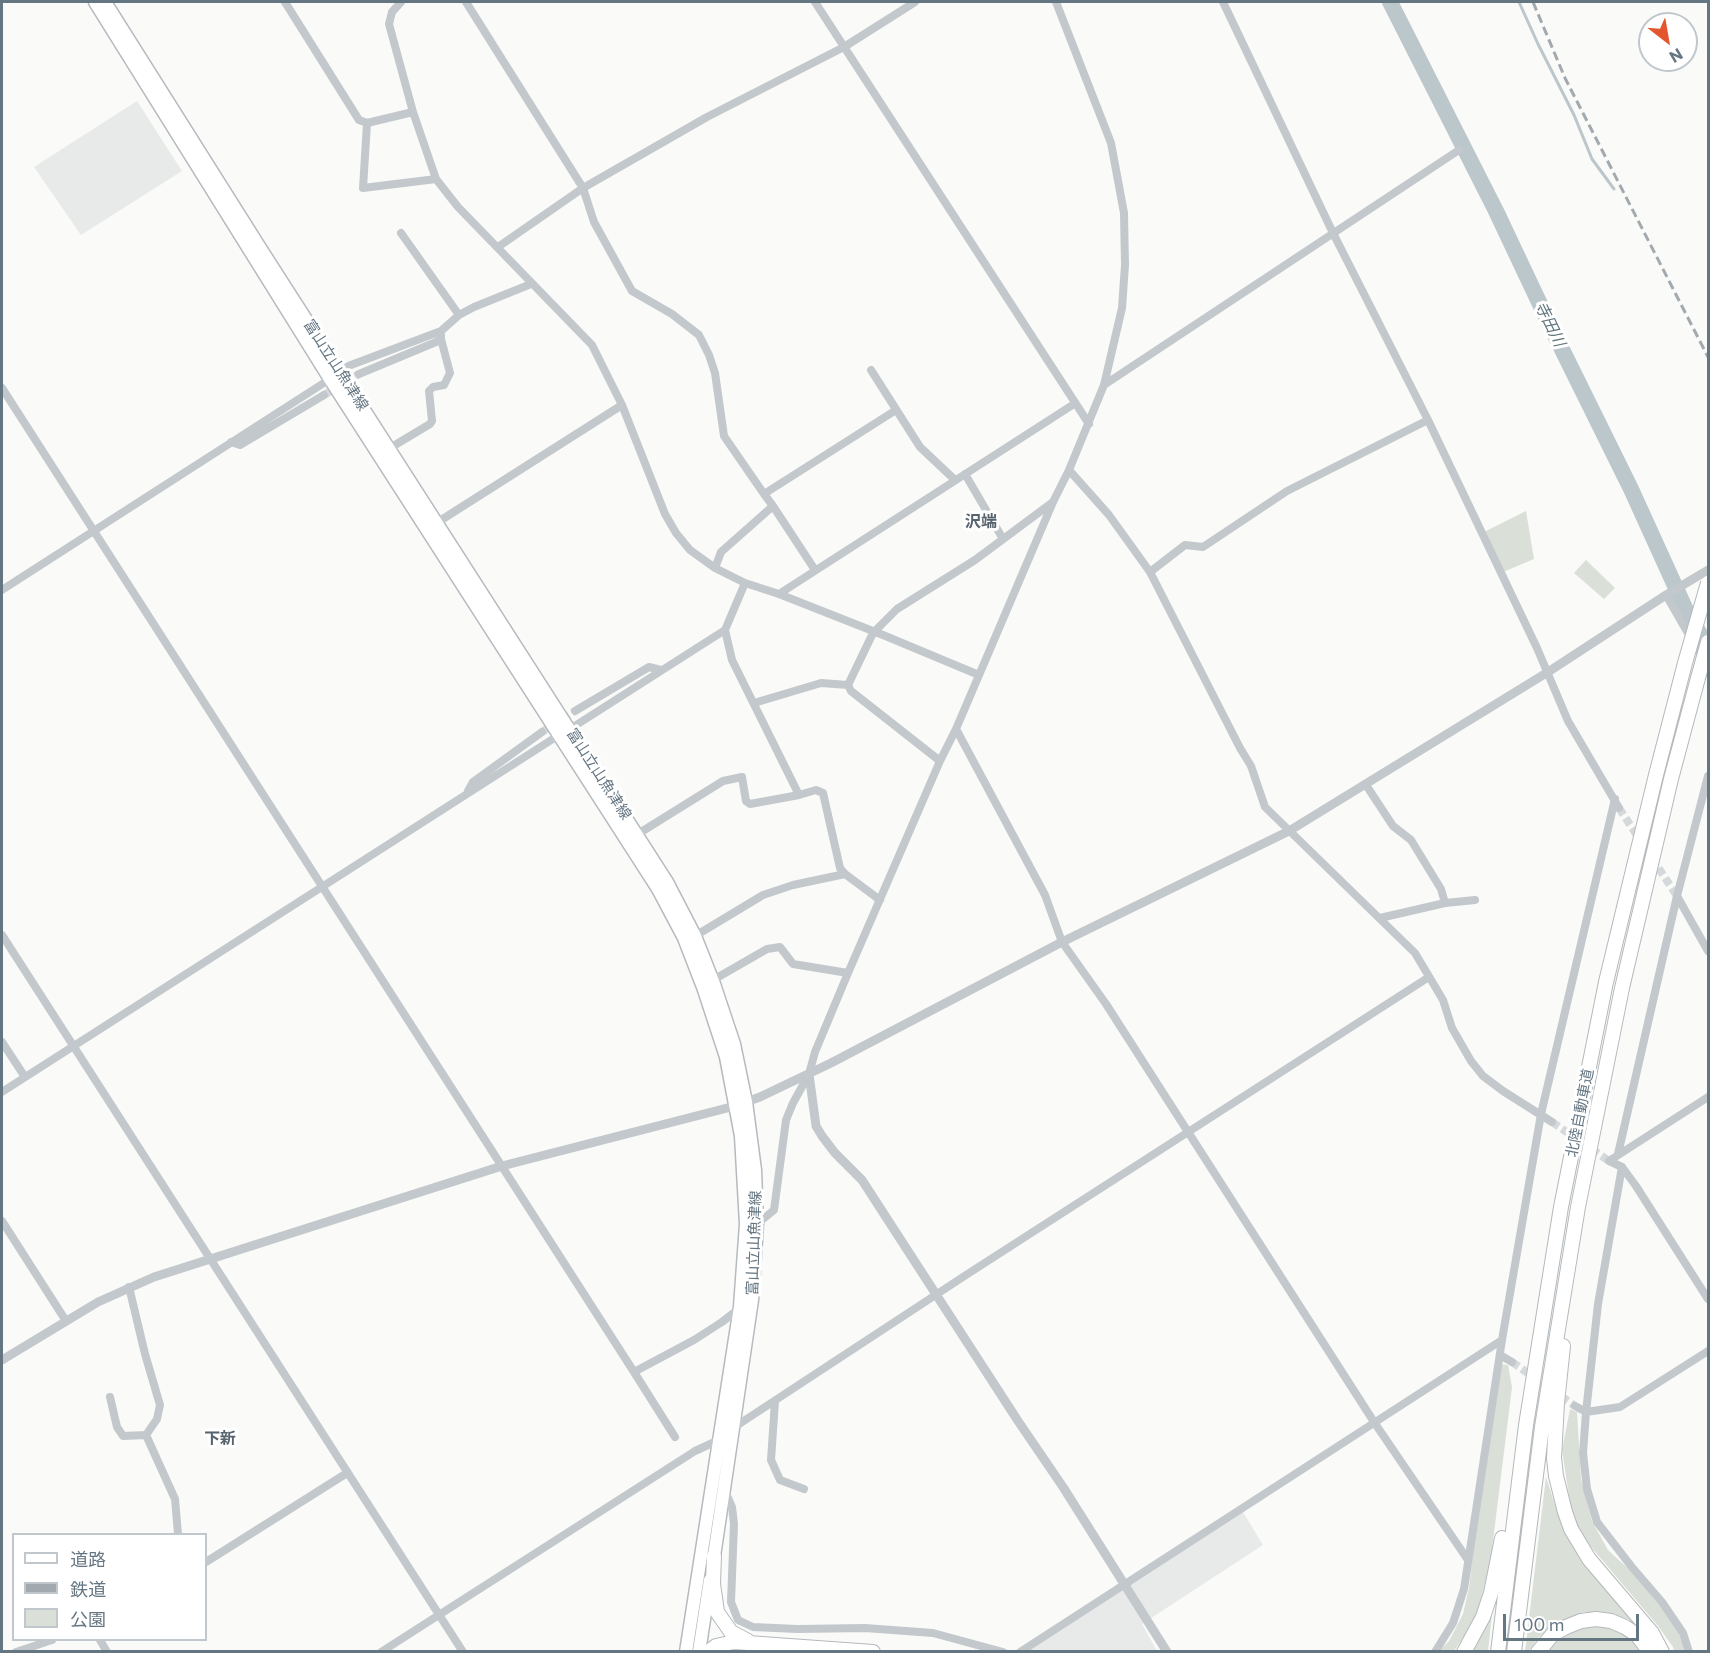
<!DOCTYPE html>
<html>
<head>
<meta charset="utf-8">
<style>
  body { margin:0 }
  #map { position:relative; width:1710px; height:1653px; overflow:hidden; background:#fafaf8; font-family:Commissioner,"Noto Sans JP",sans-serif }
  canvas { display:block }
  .frame { position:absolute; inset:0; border:3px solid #657683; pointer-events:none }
  .legend { position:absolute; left:12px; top:1533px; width:195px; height:108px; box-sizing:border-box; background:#fff; border:2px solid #c1c8cd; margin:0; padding:8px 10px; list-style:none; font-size:18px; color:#657683 }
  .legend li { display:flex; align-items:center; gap:12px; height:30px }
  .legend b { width:30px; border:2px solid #c1c8cd }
  .north { position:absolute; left:1638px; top:12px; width:60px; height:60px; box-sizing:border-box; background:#fff; border:2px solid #c1c8cd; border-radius:50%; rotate:149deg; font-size:16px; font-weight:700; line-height:24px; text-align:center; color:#657683 }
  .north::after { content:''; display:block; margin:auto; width:21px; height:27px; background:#e4572e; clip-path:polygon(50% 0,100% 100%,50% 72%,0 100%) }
  .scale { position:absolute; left:1503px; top:1614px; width:136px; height:27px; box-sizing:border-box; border:3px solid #657683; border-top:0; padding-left:8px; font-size:18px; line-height:21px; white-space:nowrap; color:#657683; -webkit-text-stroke:4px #fff; paint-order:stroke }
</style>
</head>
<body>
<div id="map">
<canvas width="1710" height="1653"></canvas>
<div class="frame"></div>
<ul class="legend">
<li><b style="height:8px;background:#fff"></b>道路</li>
<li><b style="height:8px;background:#a2aab0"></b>鉄道</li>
<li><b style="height:16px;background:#dadfd7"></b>公園</li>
</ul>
<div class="north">N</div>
<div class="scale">100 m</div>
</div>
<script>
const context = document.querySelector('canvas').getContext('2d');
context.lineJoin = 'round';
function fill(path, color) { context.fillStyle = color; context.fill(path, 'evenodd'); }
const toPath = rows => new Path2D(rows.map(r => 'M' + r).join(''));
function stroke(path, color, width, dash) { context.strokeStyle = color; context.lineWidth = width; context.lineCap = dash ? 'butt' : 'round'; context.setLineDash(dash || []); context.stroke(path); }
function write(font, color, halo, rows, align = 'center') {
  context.font = font + ' Commissioner,"Noto Sans JP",sans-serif'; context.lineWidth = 6; context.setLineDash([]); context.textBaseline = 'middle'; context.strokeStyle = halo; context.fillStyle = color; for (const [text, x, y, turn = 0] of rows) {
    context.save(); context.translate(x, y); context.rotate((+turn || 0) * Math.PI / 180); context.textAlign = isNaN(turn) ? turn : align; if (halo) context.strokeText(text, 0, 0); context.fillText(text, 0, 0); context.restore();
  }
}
fill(toPath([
  [137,101,182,171,81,235,34,167],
  [1243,1512,1263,1545,1142,1624,1157,1651,1025,1652]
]), '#e8e9e9');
fill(toPath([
  [1526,511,1534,559,1503,572,1484,532],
  [1586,560,1615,588,1604,599,1574,573],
  [1501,1364,1508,1365,1512,1387,1491,1557,1480,1604,1471,1626,1454,1651,1438,1652,1449,1641,1463,1614,1469,1588,1473,1552],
  [1570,1409,1577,1412,1581,1479,1592,1521,1608,1550,1634,1574,1673,1619,1686,1651,1674,1651,1673,1647,1658,1626,1586,1541,1576,1523,1570,1503,1562,1450],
  [1546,1477,1558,1514,1576,1549,1645,1632,1630,1620,1611,1614,1583,1612,1556,1623,1539,1637,1529,1651,1525,1652],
  [1492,1614,1488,1651,1470,1652,1480,1638],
  [1594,1624,1610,1627,1630,1635,1644,1652,1545,1652,1555,1638,1574,1627]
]), '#dadfd7');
stroke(toPath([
  [1519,2,1538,44,1574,115,1592,159,1614,189]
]), '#bbc7cb', 3);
stroke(toPath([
  [1390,2,1496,211,1547,319,1631,489,1686,610,1708,648]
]), '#bbc7cb', 16);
stroke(toPath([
  [324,395,359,374],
  [542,732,575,711],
  [1619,808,1677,896],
  [1552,1122,1609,1161],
  [1512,1362,1575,1406]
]), '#d5d9db', 8, [8, 4]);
const primary = toPath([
  [95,2,330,379,658,889,684,938,703,987,726,1057,741,1136,746,1224,740,1307,686,1652],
  [105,2,262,251,667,882,695,936,714,984,734,1044,746,1102,755,1170,757,1224,752,1300,713,1563],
  [699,1652,710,1580]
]);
const motorway = toPath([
  [1563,1346,1557,1403,1554,1458,1556,1476,1565,1512,1571,1529,1589,1559,1652,1633,1662,1652],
  [714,1556,713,1584,717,1612,731,1632,748,1641],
  [708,1652,716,1646,734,1642,873,1652],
  [1464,1652,1483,1617,1491,1593,1502,1538],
  [1498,1652,1526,1425,1561,1207,1606,982,1656,775,1685,663],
  [1514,1652,1542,1427,1578,1207,1622,988,1671,779,1698,678],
  [1538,1652,1553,1634,1566,1627,1581,1621,1596,1619,1611,1621,1625,1627,1637,1635,1650,1652]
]);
stroke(primary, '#b5babe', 15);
stroke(motorway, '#b4b9bd', 16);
stroke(toPath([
  [285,2,359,120,367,123,413,112],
  [401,2,392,12,389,24,413,112,436,179,458,207,592,345,622,405,665,514,676,533,690,550,715,568,745,583,779,594,883,635,979,675],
  [466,2,583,188,594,222,632,291,672,314,699,335,709,355,715,373,724,436,764,494],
  [815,2,1089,424],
  [1223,2,1333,233,1428,420,1537,648,1568,721,1619,808],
  [367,123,363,188,436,179],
  [401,233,459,315],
  [498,247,583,188,707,117,844,47,915,2],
  [340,370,351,365,441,331,459,315,474,307,531,284],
  [871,370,920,447,955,480],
  [359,374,436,342,441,339,441,335],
  [1104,385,1459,150],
  [2,388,634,1372,694,1340,722,1322,740,1308],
  [231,442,240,445,324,395],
  [390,448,430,424,432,421,429,391,433,387,444,385,450,373,441,339],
  [1069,470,1109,515,1150,572,1240,748,1251,766,1265,807,1415,953,1443,1000,1452,1028,1471,1061,1483,1076,1503,1091,1552,1122],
  [965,474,1003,539],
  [773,506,764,494,896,410],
  [438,522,622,405],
  [715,568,721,552,773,506,815,570],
  [1150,572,1185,545,1203,547,1287,491,1428,420],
  [2,590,330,379],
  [779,594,1074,404],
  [1666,595,1708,668],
  [725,630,732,660,799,795,816,790,823,793,840,868,845,874,880,900],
  [848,685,873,633,897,609,975,560,1053,502],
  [848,685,851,691,940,761],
  [754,703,821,683,848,685],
  [575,711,649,667,661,670],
  [570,729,725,630,745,583],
  [956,729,1045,895,1062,942,1106,1004,1374,1422,1468,1560],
  [1366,785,1393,826,1411,840,1441,889,1445,903,1475,900],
  [468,791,473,782,542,732],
  [633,837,723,781,742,777,746,801,750,804,799,795],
  [1677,896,1708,951],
  [1380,918,1445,903],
  [2,935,463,1652],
  [695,936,763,895,793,885,845,874],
  [713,980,767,949,780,947,793,964,848,973],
  [2,1042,25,1077],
  [2,1092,559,735],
  [1708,1097,1609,1161,1622,1167,1636,1186,1708,1299],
  [1618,1154,1677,896,1708,776],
  [1622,1167,1598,1304,1586,1412,1583,1453,1587,1489,1597,1522,1631,1566,1662,1602,1683,1633,1689,1652],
  [2,1221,66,1321],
  [757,1224,774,1210,786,1120,793,1103,809,1074,815,1052,848,973,940,761,956,729,1053,502,1069,470,1104,385,1122,308,1125,265,1124,213,1111,143,1056,2],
  [129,1287,145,1354,160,1405,157,1419,146,1435],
  [1500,1355,1512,1362],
  [634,1372,675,1437],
  [110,1397,117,1427,123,1436,146,1435,175,1499,178,1534],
  [775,1401,771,1460,780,1480,804,1489],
  [1575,1406,1586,1412,1620,1407,1708,1351],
  [733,1428,966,1275,1429,977],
  [725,1491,732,1507,734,1524,731,1602,738,1620,753,1627,797,1629,865,1628,933,1633,1003,1652],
  [206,1562,347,1473],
  [100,1640,107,1652],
  [16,1652,52,1640],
  [381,1652,695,1451,719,1440],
  [1020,1652,1502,1340],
  [1435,1652,1453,1623,1464,1589,1502,1340,1541,1114,1615,799]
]), '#c3c8cc', 8);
stroke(toPath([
  [809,1074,816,1126,822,1136,835,1153,862,1180,1018,1421,1063,1487,1167,1652],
  [2,1360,98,1302,154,1277,502,1166,735,1106,760,1097,831,1063,1062,942,1289,831,1548,672,1666,595,1708,570]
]), '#c3c8cc', 9);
stroke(primary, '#fff', 12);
stroke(motorway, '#fff', 14);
stroke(toPath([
  [1533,2,1565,78,1708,357]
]), '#a2aab0', 3, [9, 4.5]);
const motorwayBridge = toPath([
  [1685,663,1708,583],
  [1698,678,1708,642]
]);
stroke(motorwayBridge, '#b4b9bd', 16, []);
stroke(motorwayBridge, '#fff', 14);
write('15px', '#657683', '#fff', [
  ["富山立山魚津線",336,365,57],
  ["富山立山魚津線",599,774,57],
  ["北陸自動車道",1580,1113,-79],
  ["富山立山魚津線",754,1243,-88]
]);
write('italic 16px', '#60757c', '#fff', [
  ["寺田川",1550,324,64]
]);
write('bold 16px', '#57646e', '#fff', [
  ["沢端",981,522],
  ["下新",220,1439]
]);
</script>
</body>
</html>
